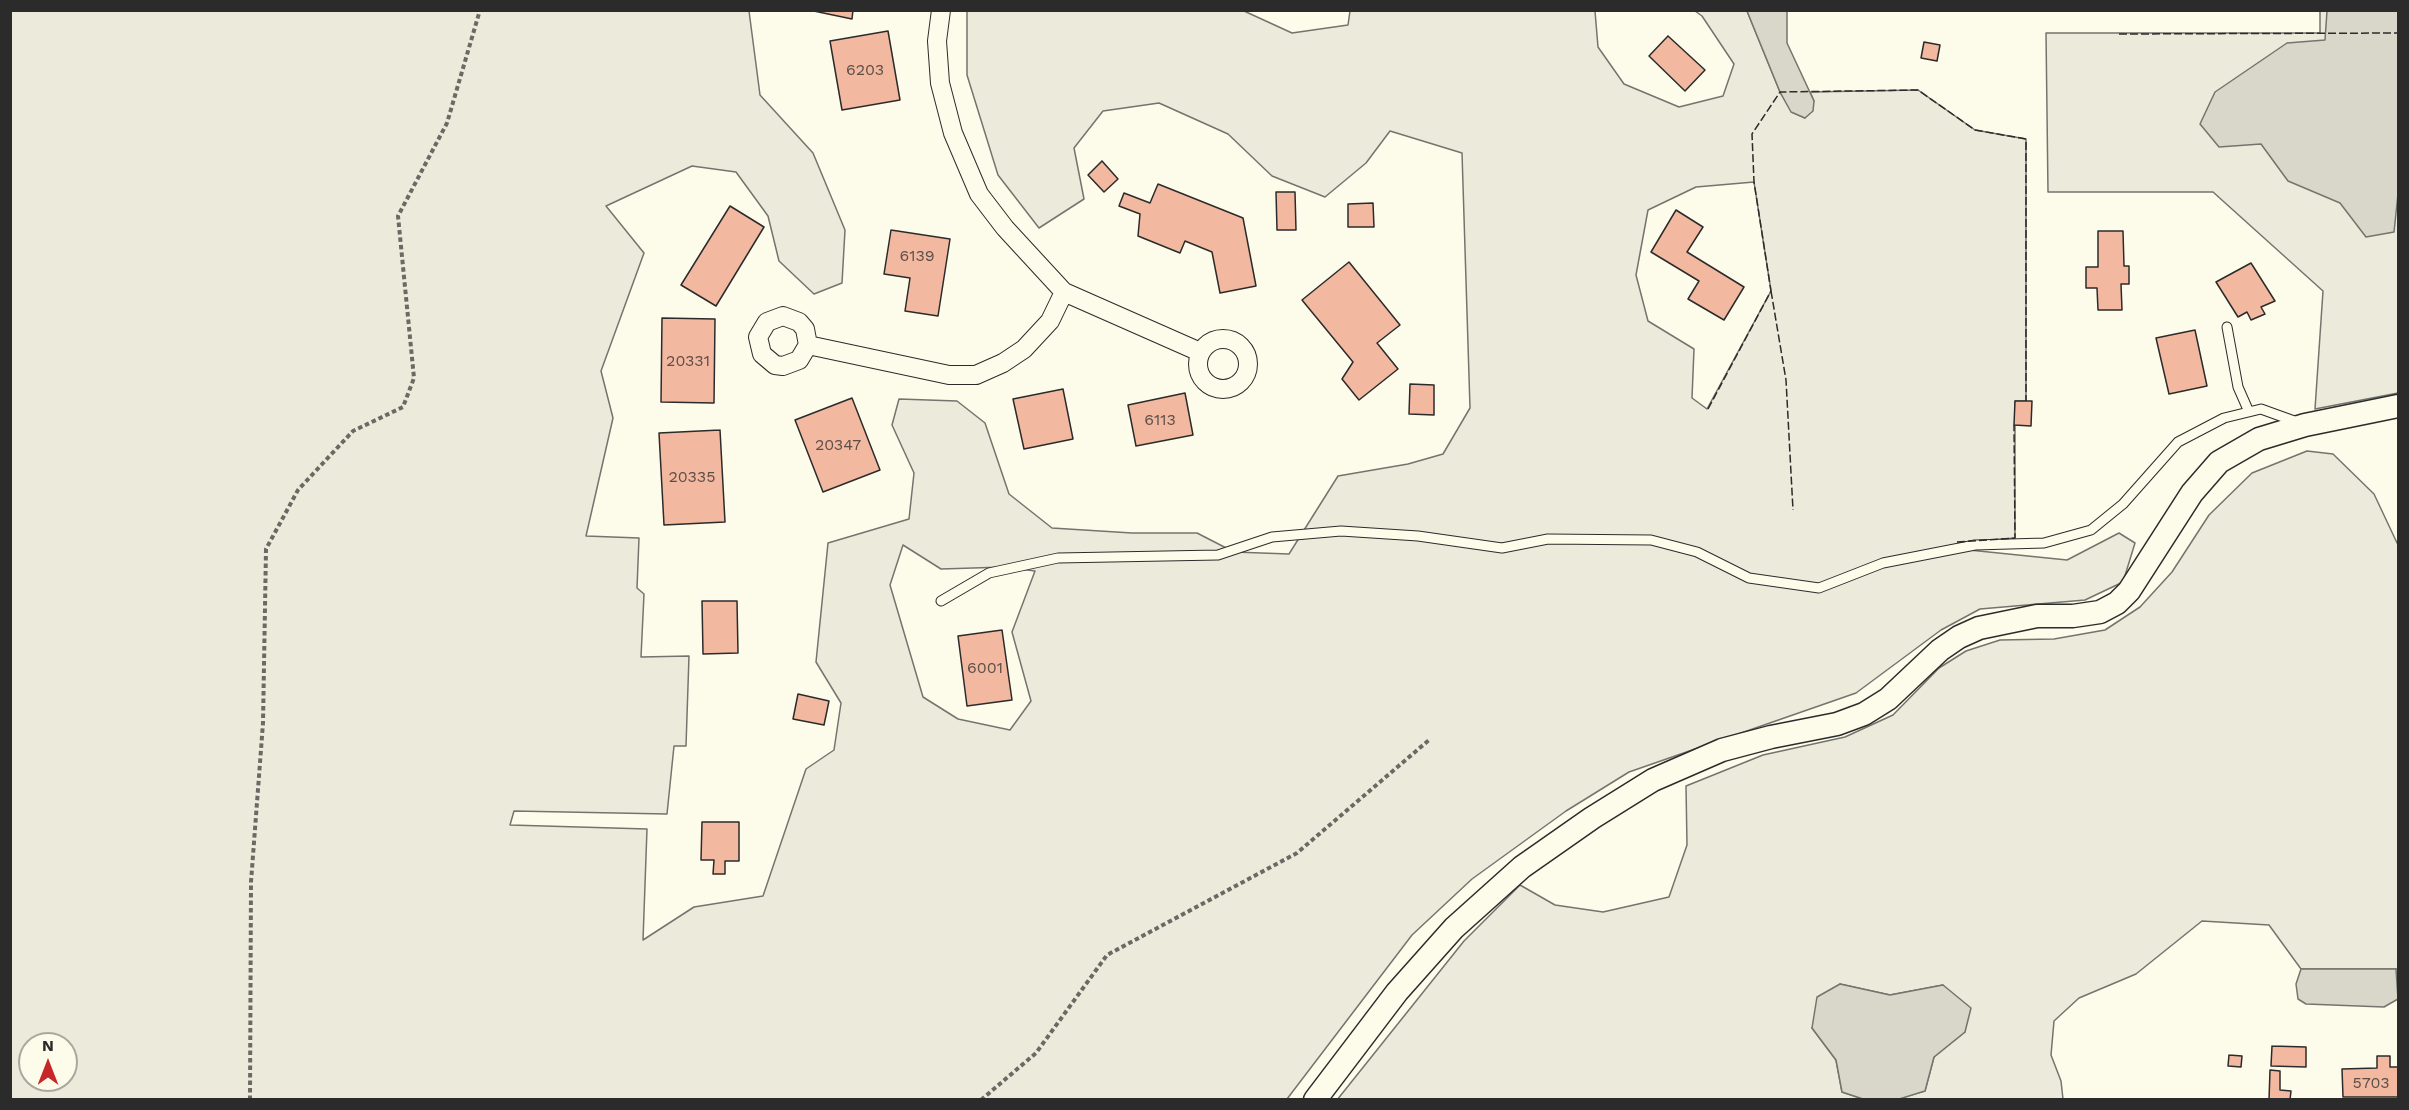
<!DOCTYPE html>
<html>
<head>
<meta charset="utf-8">
<style>
  body { margin:0 }
  #map { position:relative; width:2409px; height:1110px; overflow:hidden; background:#fdfbea; font-family:"Work Sans",sans-serif }
  canvas { display:block }
  .frame { position:absolute; inset:0; border:12px solid #2b2b2b; pointer-events:none }
  .north { position:absolute; left:18px; top:1032px; width:60px; height:60px; box-sizing:border-box; background:#fdfbea; border:2px solid #a9a89e; border-radius:50%; rotate:0deg; font-size:16px; font-weight:700; line-height:24px; text-align:center; color:#2b2b2b }
  .north::after { content:''; display:block; margin:auto; width:21px; height:27px; background:#c62828; clip-path:polygon(50% 0,100% 100%,50% 72%,0 100%) }
</style>
</head>
<body>
<div id="map">
<canvas width="2409" height="1110"></canvas>
<div class="frame"></div>
<div class="north">N</div>
</div>
<script>
const context = document.querySelector('canvas').getContext('2d');
context.lineJoin = 'round';
function fill(path, color) { context.fillStyle = color; context.fill(path, 'evenodd'); }
const toPath = rows => new Path2D(rows.map(r => 'M' + r).join(''));
function stroke(path, color, width, dash) { context.strokeStyle = color; context.lineWidth = width; context.lineCap = dash ? 'butt' : 'round'; context.setLineDash(dash || []); context.stroke(path); }
function write(font, color, halo, rows, align = 'center') {
  context.font = font + ' "Work Sans",sans-serif'; context.lineWidth = 4.5; context.setLineDash([]); context.textBaseline = 'middle'; context.strokeStyle = halo; context.fillStyle = color; for (const [text, x, y, turn = 0] of rows) {
    context.save(); context.translate(x, y); context.rotate((+turn || 0) * Math.PI / 180); context.textAlign = isNaN(turn) ? turn : align; if (halo) context.strokeText(text, 0, 0); context.fillText(text, 0, 0); context.restore();
  }
}
const green = toPath([
  [10,11,749,11,760,95,813,153,845,230,842,283,814,294,779,261,768,216,736,172,692,166,606,206,644,253,601,371,613,418,586,536,639,538,637,588,644,594,641,657,689,656,686,746,674,746,667,814,514,811,510,825,647,829,643,940,694,907,763,896,806,769,834,750,841,703,816,662,828,543,909,519,914,473,892,425,899,399,957,401,985,423,1009,494,1052,528,1132,533,1197,533,1234,552,1289,554,1338,476,1408,464,1443,454,1470,408,1462,153,1390,131,1366,163,1325,197,1272,176,1228,134,1159,103,1103,111,1074,148,1084,199,1039,228,998,175,967,75,967,11,1244,11,1292,33,1348,25,1350,11,1595,11,1598,47,1624,84,1679,107,1723,96,1734,64,1702,16,1695,11,1747,11,1780,92,1792,112,1805,118,1814,101,1810,92,1918,90,1975,130,2026,139,2026,401,2015,401,2015,538,1958,543,1969,550,2067,560,2119,533,2135,543,2123,582,2085,600,1980,609,1941,630,1856,693,1629,772,1566,811,1472,879,1412,935,1287,1099,11,1099,10,11],
  [1754,182,1771,291,1707,409,1692,398,1694,349,1648,321,1636,275,1648,210,1696,187,1754,182],
  [903,545,941,569,1005,567,1035,571,1012,632,1031,701,1010,730,958,719,923,697,890,585,903,545],
  [30,1044,66,1044,66,1080,30,1080,30,1044],
  [2320,11,2398,11,2398,393,2315,409,2323,291,2213,192,2048,192,2046,33,2320,33,2320,11],
  [2307,451,2333,454,2374,494,2398,545,2398,969,2301,969,2269,925,2202,921,2136,974,2079,998,2054,1021,2051,1055,2061,1081,2063,1099,1896,1099,1925,1091,1934,1057,1965,1032,1943,985,1890,995,1840,984,1812,1028,1836,1060,1842,1092,1863,1099,1337,1100,1464,941,1520,885,1555,905,1603,912,1669,897,1687,845,1686,786,1763,755,1845,737,1893,715,1939,668,1966,651,2000,640,2054,639,2105,630,2140,607,2172,572,2209,515,2252,473,2307,451]
]);
fill(green, '#ecebdb');
stroke(green, '#74746e', 1.5);
const water = toPath([
  [1747,11,1787,11,1787,43,1814,101,1813,111,1805,118,1791,112,1780,92,1747,11],
  [2327,11,2398,11,2398,194,2394,232,2366,237,2340,203,2288,181,2261,144,2219,147,2200,124,2215,92,2287,43,2325,40,2327,11],
  [2301,969,2396,969,2398,999,2384,1007,2306,1004,2298,999,2296,984,2301,969],
  [1840,984,1890,995,1943,985,1971,1008,1965,1032,1934,1057,1925,1091,1896,1100,1863,1099,1842,1092,1836,1060,1812,1028,1817,997,1840,984]
]);
fill(water, '#d8d7c9');
stroke(water, '#74746e', 1.5);
const building = toPath([
  [809,10,853,10,852,19,809,10],
  [888,31,900,100,842,110,830,41,888,31],
  [1668,36,1705,70,1685,91,1649,56,1668,36],
  [1924,42,1940,45,1937,61,1921,58,1924,42],
  [1102,161,1118,179,1104,192,1088,175,1102,161],
  [1158,184,1243,218,1256,286,1220,293,1212,252,1185,241,1180,253,1138,236,1140,214,1119,206,1124,193,1150,203,1158,184],
  [1276,192,1295,192,1296,230,1277,230,1276,192],
  [1373,203,1374,227,1348,227,1348,204,1373,203],
  [730,206,764,227,716,306,681,285,730,206],
  [1676,210,1703,227,1687,252,1744,287,1724,320,1688,299,1699,281,1651,252,1676,210],
  [891,230,950,239,938,316,905,311,910,278,884,274,891,230],
  [2098,231,2123,231,2124,266,2129,266,2129,284,2121,284,2122,310,2098,310,2097,288,2086,288,2086,267,2098,267,2098,231],
  [1349,262,1400,325,1377,343,1398,369,1359,400,1342,379,1353,362,1302,300,1349,262],
  [2251,263,2275,301,2261,307,2265,314,2251,320,2247,312,2238,317,2216,282,2251,263],
  [662,318,715,319,714,403,661,402,662,318],
  [2195,330,2207,386,2169,394,2156,338,2195,330],
  [1410,384,1434,385,1434,415,1409,414,1410,384],
  [1063,389,1073,439,1024,449,1013,399,1063,389],
  [1185,393,1193,435,1136,446,1128,405,1185,393],
  [852,398,880,470,823,492,795,420,852,398],
  [2015,401,2032,401,2031,426,2014,425,2015,401],
  [720,430,725,522,664,525,659,433,720,430],
  [702,601,737,601,738,653,703,654,702,601],
  [1002,630,1012,700,967,706,958,636,1002,630],
  [798,694,829,701,824,725,793,719,798,694],
  [702,822,739,822,739,861,725,861,725,874,713,874,714,860,701,860,702,822],
  [2272,1046,2306,1047,2306,1067,2271,1066,2272,1046],
  [2229,1055,2242,1056,2241,1067,2228,1066,2229,1055],
  [2377,1056,2390,1056,2390,1067,2398,1067,2398,1097,2343,1097,2342,1069,2377,1068,2377,1056],
  [2270,1070,2280,1071,2280,1090,2291,1091,2290,1100,2269,1100,2270,1070]
]);
fill(building, '#f2b8a0');
stroke(building, '#2b2b2b', 1.5);
const service = toPath([
  [2227,327,2238,387,2249,412],
  [941,601,989,573,1058,558,1218,555,1272,537,1341,531,1418,536,1502,548,1548,539,1651,540,1697,552,1749,578,1819,588,1883,563,1975,545,2044,543,2091,530,2123,504,2178,442,2224,418,2261,409,2297,422]
]);
const minor = toPath([
  [941,10,937,41,940,83,953,133,979,194,1005,228,1064,292,1200,352],
  '1198 364a25 25 0 1 1 50 0a25 25 0 1 1-50 0Z',
  [808,345,799,360,783,366,775,365,762,354,758,337,767,322,783,316,799,322,805,329,808,345,949,375,976,375,1003,363,1024,349,1050,321,1064,292]
]);
const tertiary = toPath([
  [1315,1100,1397,992,1454,928,1522,867,1592,818,1653,780,1722,750,1771,737,1837,724,1864,714,1888,699,1940,650,1959,637,1979,628,2037,616,2073,616,2100,612,2117,603,2129,591,2192,493,2219,462,2259,439,2305,425,2398,406]
]);
stroke(service, '#2b2b2b', 11);
stroke(minor, '#2b2b2b', 20);
stroke(tertiary, '#2b2b2b', 25);
stroke(toPath([
  [250,1100,251,882,263,723,266,549,298,490,353,431,403,407,414,378,398,216,447,123,480,10],
  [981,1100,1036,1053,1107,955,1297,853,1429,740]
]), '#6a6964', 4, [4.5, 3]);
stroke(service, '#fdfbea', 9);
stroke(minor, '#fdfbea', 18);
stroke(tertiary, '#fdfbea', 22);
stroke(toPath([
  [2119,34,2398,33],
  [1771,291,1786,380,1793,510],
  [1708,409,1771,291,1754,182,1752,134,1780,92,1918,90,1975,130,2026,139,2026,401],
  [1957,542,2015,538,2014,425]
]), '#2b2b2b', 1.5, [8, 3]);
write('16px', '#5d4e48', null, [
  ["6203",865,70],
  ["6139",917,256],
  ["20331",688,361],
  ["6113",1160,420],
  ["20347",838,445],
  ["20335",692,477],
  ["6001",985,668],
  ["5703",2371,1083]
]);
</script>
</body>
</html>
